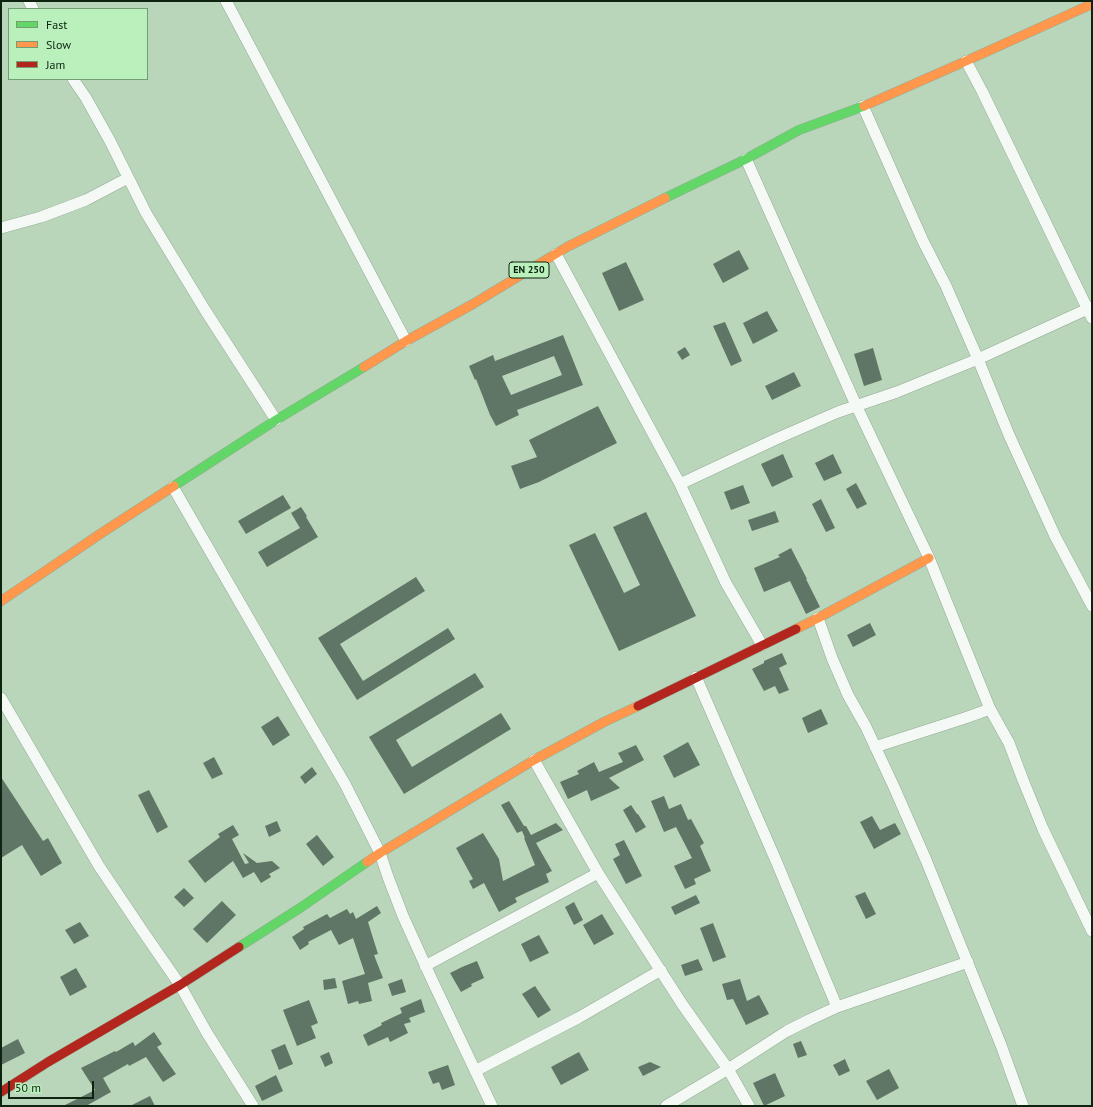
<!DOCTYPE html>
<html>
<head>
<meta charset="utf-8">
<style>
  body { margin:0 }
  #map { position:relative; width:1093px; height:1107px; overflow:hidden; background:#b9d6ba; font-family:"PT Sans",sans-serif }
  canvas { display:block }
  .frame { position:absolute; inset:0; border:2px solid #0e2310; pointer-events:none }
  .legend { position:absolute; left:8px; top:8px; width:140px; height:72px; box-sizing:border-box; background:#b9f0bb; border:1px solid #759e77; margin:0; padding:5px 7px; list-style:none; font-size:12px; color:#0e2310 }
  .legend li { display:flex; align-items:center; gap:8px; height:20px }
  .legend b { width:20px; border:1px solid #759e77 }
  .scale { position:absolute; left:8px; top:1081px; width:86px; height:18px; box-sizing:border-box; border:2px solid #0e2310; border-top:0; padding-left:5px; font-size:12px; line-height:14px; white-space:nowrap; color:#0e2310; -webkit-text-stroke:3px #b9f0bb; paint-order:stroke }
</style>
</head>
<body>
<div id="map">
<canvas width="1093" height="1107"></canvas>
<div class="frame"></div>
<ul class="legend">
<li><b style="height:5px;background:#63d668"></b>Fast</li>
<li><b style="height:5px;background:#ff974d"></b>Slow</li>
<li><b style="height:5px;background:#b3261e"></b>Jam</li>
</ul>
<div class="scale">50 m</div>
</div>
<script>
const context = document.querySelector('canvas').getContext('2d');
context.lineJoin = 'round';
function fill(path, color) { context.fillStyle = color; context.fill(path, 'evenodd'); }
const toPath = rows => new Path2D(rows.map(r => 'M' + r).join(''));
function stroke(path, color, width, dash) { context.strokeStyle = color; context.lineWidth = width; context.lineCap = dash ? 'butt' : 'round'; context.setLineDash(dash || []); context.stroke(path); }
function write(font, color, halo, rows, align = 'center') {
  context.font = font + ' "PT Sans",sans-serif'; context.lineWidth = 4; context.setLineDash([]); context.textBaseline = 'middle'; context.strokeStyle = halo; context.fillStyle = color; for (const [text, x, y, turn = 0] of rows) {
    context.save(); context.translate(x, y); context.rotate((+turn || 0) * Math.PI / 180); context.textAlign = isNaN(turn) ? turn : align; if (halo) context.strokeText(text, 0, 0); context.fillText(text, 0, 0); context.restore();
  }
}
fill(toPath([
  [739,250,749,269,723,283,713,264],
  [626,262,644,300,619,311,602,273],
  [767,311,778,331,753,344,743,323],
  [725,322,742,361,731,366,713,326],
  [563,335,583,385,517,410,519,415,496,426,490,415,476,379,475,380,469,366,493,355,495,361],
  [554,356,562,375,511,395,502,376],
  [685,347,690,355,682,360,677,352],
  [873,348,882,380,864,386,854,354],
  [794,372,801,386,772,400,765,386],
  [598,406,617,443,539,482,520,489,511,466,537,457,529,440],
  [783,454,793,477,772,487,761,464],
  [833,454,842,473,824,481,815,463],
  [856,483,867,504,857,509,846,489],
  [743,485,750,503,731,510,724,492],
  [283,495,291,508,246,534,238,521],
  [821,499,835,528,826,532,812,504],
  [301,507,307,516,306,517,318,537,267,567,258,552,300,528,291,513],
  [775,511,779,522,752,531,748,520],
  [646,512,696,616,619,651,569,545,595,533,624,593,640,585,613,527],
  [791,548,807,579,806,579,820,607,806,614,790,581,764,592,754,568,780,557,778,555],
  [416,577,425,591,340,644,363,681,448,628,455,639,357,700,318,638],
  [870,623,876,635,853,647,847,635],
  [782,653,787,664,779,668,789,690,779,694,775,686,764,691,752,669,764,663,764,661],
  [475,673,484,687,396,740,412,767,501,713,511,729,404,794,369,737],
  [821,709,828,724,808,733,802,718],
  [278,716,290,735,273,746,261,727],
  [688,742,700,765,674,778,663,756],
  [636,745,644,760,609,778,620,788,591,801,587,790,568,799,560,782,579,774,577,771,594,762,599,772,623,762,618,753],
  [214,757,223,774,212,779,203,763],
  [312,767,317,774,305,784,300,777],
  [1,777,43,841,48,838,62,863,41,876,22,845,1,858],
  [149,790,168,827,157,833,138,795],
  [664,796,669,809,681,804,688,820,691,819,704,843,700,846,711,871,694,879,696,884,685,889,674,866,692,858,676,827,664,832,651,801],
  [509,801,524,826,526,826,531,835,556,823,563,830,536,843,552,871,546,874,549,882,515,898,517,902,499,912,484,883,473,889,469,881,473,879,456,848,483,833,499,859,503,881,535,865,524,838,525,838,522,831,517,833,501,805],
  [631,805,637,814,638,814,646,827,636,833,623,810],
  [872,816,880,830,895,823,901,834,874,849,860,822],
  [277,821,281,831,269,837,265,826],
  [233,825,239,835,232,839,245,864,249,863,243,853,257,863,272,861,280,868,269,874,271,877,261,883,254,872,243,878,233,861,205,883,188,861,220,837,218,834],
  [317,835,334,857,323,866,306,844],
  [624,840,642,876,626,884,613,859,620,855,615,844],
  [184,888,194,898,184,907,174,897],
  [865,892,876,914,866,919,855,896],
  [696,895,700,903,675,915,671,907],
  [222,901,236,915,207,943,193,929],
  [574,902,583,920,574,925,565,907],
  [377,906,381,913,368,922,378,954,374,955,383,978,368,983,372,1001,359,1004,358,1001,348,1004,342,981,365,974,353,938,339,945,331,930,308,942,309,944,300,950,292,937,304,929,303,927,327,914,330,918,347,909,350,914,353,912,356,919],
  [602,914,614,934,594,945,583,925],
  [80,922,89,936,74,944,65,930],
  [713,923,726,957,713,962,700,928],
  [539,935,549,953,530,962,521,944],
  [698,959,703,970,685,976,681,965],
  [477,961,484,978,471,984,472,986,461,992,450,973,462,967],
  [76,968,87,987,70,996,60,977],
  [335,978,337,988,324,990,323,980],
  [402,979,406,992,392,996,388,984],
  [740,979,747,1001,759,995,769,1014,746,1025,733,999,727,1000,722,984],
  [535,986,551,1010,538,1018,522,994],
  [421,999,425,1012,409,1018,411,1022,404,1024,408,1033,390,1042,388,1037,368,1046,363,1035,382,1025,381,1023,402,1013,400,1008],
  [309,1000,318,1023,311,1026,316,1038,297,1046,283,1010],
  [154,1032,162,1044,157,1047,176,1074,163,1082,146,1057,129,1066,128,1064,103,1078,111,1092,86,1106,63,1106,95,1090,81,1068,115,1051,116,1052,133,1042,135,1046],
  [18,1039,25,1053,1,1065,1,1048],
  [801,1041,807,1055,798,1058,793,1044],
  [285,1044,293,1064,279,1070,271,1050],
  [329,1052,333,1063,325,1067,320,1056],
  [579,1052,589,1070,561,1085,551,1067],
  [845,1059,850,1071,839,1076,833,1065],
  [650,1062,661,1067,643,1076,638,1067],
  [448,1065,455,1085,442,1090,439,1082,433,1084,428,1072],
  [889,1069,899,1088,877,1100,866,1081],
  [775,1073,785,1096,764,1106,753,1083],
  [276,1075,283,1091,262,1101,255,1086],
  [150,1096,155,1106,130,1106]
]), '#5f7565');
const street = toPath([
  [29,1,33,9],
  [226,1,406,341],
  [966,61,982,91,1092,318],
  [73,79,86,98,110,141,146,213,205,310,276,420],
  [863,106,923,241,946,286,978,359,1009,435,1055,536,1092,606],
  [746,159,856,405,929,558,990,709,1009,743,1023,780,1043,829,1092,931],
  [1,228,41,217,86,200,128,178],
  [556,254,680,484,726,583,762,645],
  [680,484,776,439,838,412,897,392,978,359,1092,307],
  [173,487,307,719,345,784,380,853,388,877,403,916,432,980,492,1106],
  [818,618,832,658,848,695,866,727,894,787,926,860,1001,1045,1023,1106],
  [696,677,777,863,837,1007],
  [1,698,99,866,144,933,180,985,207,1033,253,1106],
  [875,747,965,718,990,709],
  [534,760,598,873,682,1004,728,1069,749,1106],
  [425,966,598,873],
  [475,1071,578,1018,661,970],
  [666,1106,728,1069,787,1031,809,1020,837,1007,968,962]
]);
const fast = toPath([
  [665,198,746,159,799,130,864,106],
  [174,486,276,420,364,367],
  [239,947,300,908,367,862]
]);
const slow = toPath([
  [864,106,966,61,1092,4],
  [364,367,406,341,473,304,567,247,665,198],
  [1,601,103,532,174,486],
  [796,629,818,618,929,558],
  [367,862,380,853,534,760,604,722,638,706]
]);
const jam = toPath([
  [638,706,796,629],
  [1,1092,48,1062,180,985,239,947]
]);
stroke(street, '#94ab95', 12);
stroke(fast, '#94ab95', 10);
stroke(slow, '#94ab95', 10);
stroke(jam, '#94ab95', 10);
stroke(street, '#f4f9f5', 11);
stroke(fast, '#63d668', 9);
stroke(slow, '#ff974d', 9);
stroke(jam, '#b3261e', 9);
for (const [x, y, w] of [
  [529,270,40]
]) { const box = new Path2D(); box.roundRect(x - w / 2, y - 8, w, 16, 3); context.fillStyle = '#b9f0bb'; context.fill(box); stroke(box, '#0e2310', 1); }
write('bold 10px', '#0e2310', null, [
  ["EN 250",529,270]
]);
</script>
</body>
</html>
